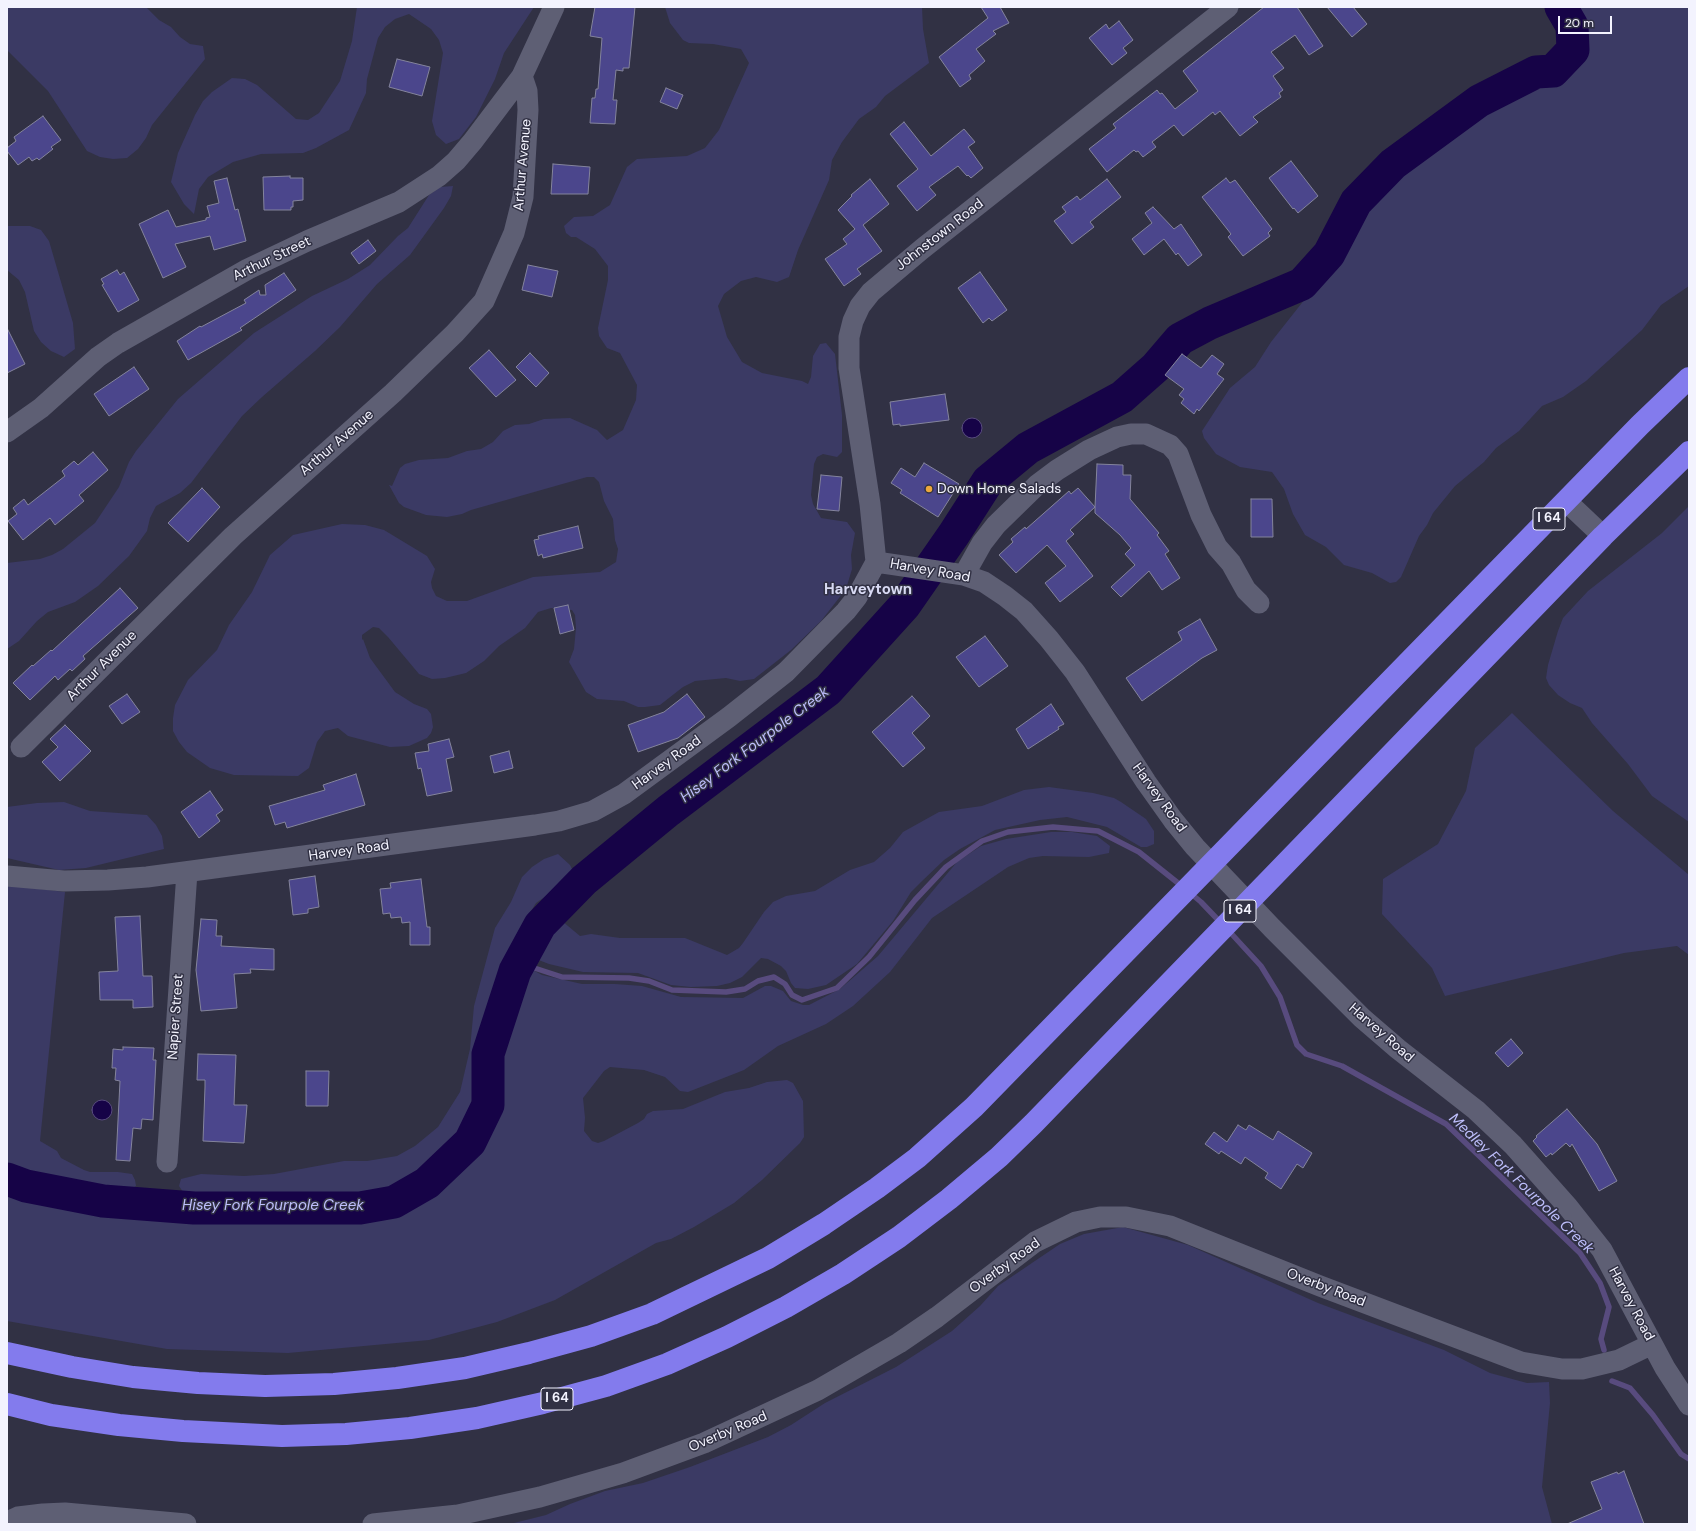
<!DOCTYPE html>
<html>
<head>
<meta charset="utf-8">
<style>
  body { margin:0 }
  #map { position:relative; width:1696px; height:1531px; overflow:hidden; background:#313144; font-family:"DM Sans",sans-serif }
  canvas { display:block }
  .frame { position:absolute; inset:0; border:8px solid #f3f3fe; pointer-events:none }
  .scale { position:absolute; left:1558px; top:16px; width:54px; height:18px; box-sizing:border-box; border:2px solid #f3f3fe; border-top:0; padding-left:5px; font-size:12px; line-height:14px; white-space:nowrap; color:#f3f3fe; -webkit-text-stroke:3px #313144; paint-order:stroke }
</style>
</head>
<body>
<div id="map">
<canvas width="1696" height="1531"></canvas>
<div class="frame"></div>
<div class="scale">20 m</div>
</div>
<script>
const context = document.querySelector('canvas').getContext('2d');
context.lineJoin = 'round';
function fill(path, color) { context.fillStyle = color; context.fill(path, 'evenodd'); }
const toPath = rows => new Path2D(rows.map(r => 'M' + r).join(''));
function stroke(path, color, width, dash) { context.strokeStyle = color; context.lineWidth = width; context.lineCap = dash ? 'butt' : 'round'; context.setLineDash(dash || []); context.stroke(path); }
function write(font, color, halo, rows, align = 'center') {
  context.font = font + ' "DM Sans",sans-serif'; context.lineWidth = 3; context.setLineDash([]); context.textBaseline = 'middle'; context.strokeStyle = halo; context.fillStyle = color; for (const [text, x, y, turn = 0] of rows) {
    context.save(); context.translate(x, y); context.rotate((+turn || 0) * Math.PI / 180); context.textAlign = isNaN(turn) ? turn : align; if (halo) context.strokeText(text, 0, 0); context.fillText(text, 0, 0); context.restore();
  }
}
fill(toPath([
  [7,7,146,7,159,20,171,27,180,37,190,44,203,46,205,59,152,125,146,138,138,149,127,158,113,159,100,157,87,151,48,91,7,50],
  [357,7,534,7,504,53,495,79,476,117,459,139,446,144,436,135,432,121,443,53,439,40,431,29,409,14,395,19,385,27,378,38,367,79,366,93,349,130,316,148,303,153,261,154,233,162,208,177,199,189,194,214,184,204,171,182,178,153,195,115,203,101,212,92,232,78,245,79,257,85,296,119,308,120,319,113,340,81,352,41],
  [665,7,922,7,923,29,929,63,885,96,876,107,859,119,842,142,832,160,829,180,798,250,789,277,777,282,756,277,741,281,724,294,718,306,727,337,742,362,762,373,802,381,808,384,811,377,813,356,820,344,826,343,835,354,842,415,842,452,837,457,823,454,817,457,814,464,811,495,813,504,821,518,847,522,855,533,851,555,852,569,846,589,821,621,791,650,754,679,740,681,726,678,695,681,683,687,660,705,645,707,638,707,624,701,597,699,586,692,569,662,574,649,576,628,575,615,572,610,551,608,538,612,525,628,499,646,484,661,466,673,445,678,432,679,419,674,388,637,379,628,373,627,362,635,362,640,363,639,370,658,395,692,414,704,427,709,431,714,433,727,431,733,427,738,409,746,390,747,348,736,338,728,325,731,317,742,309,768,298,776,234,775,210,768,187,752,179,742,173,731,173,718,175,705,188,680,217,650,229,625,252,592,270,555,293,535,342,524,365,525,384,530,427,556,435,569,431,582,432,588,436,596,447,601,467,601,533,577,600,572,616,562,618,549,615,540,613,519,604,501,599,482,594,477,587,477,471,510,462,514,447,517,426,515,404,507,399,503,389,485,392,486,400,468,405,464,419,460,448,458,467,451,481,449,493,442,503,431,515,425,529,424,544,419,570,418,597,430,607,440,623,430,636,400,637,385,620,353,607,348,599,336,598,328,608,280,608,266,595,249,576,237,571,237,566,233,564,226,574,217,593,216,610,205,627,167,637,159,687,156,705,148,719,130,749,63,741,49,713,44,689,43,683,40,670,23],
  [1576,7,1689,7,1689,286,1661,305,1642,330,1586,381,1563,397,1542,406,1519,431,1496,448,1484,462,1455,486,1433,513,1427,525,1419,536,1401,577,1396,582,1390,583,1372,573,1344,565,1326,547,1305,535,1293,514,1284,489,1272,472,1240,467,1216,454,1204,438,1202,431,1230,388,1255,367,1271,342,1305,299,1327,279,1334,259,1352,228,1394,171,1464,122,1529,82,1557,78,1573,69,1584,51,1585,38,1583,17],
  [453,186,451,196,444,208,410,255,377,284,340,327,315,351,262,397,242,416,191,483,180,493,156,506,150,518,147,531,129,556,98,586,75,602,48,612,37,621,19,641,7,649,7,563,40,559,52,555,63,549,95,523,119,487,129,462,136,451,178,399,254,333,312,296,348,279,370,265,398,236,408,228,429,195,440,187],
  [7,226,30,226,41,230,49,241,73,323,75,349,64,357,51,351,41,342,34,331,25,292,19,280,7,270],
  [1689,506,1689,822,1652,796,1628,764,1592,723,1582,708,1570,703,1558,695,1549,685,1546,678,1548,665,1558,631,1563,618,1588,591,1662,533],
  [1512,713,1613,811,1689,875,1689,955,1677,946,1624,953,1445,996,1432,968,1382,914,1383,879,1438,844,1466,791,1475,748],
  [1049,787,1093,793,1114,798,1121,802,1146,819,1154,831,1154,844,1147,847,1141,847,1107,827,1067,817,1040,820,995,830,960,849,944,860,921,882,911,892,893,921,857,964,826,985,808,989,795,988,791,983,786,971,781,966,768,959,761,958,742,977,730,983,717,986,691,987,671,985,638,973,583,972,549,964,536,959,533,954,544,929,555,922,562,921,580,936,591,934,620,938,685,938,727,955,739,948,743,943,764,912,773,902,786,896,815,891,850,870,874,862,890,848,903,832,939,812,982,806,1024,790],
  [64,802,90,811,147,815,156,825,162,836,164,849,86,868,59,870,7,858,7,807,37,803],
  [1051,832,1072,832,1097,836,1110,846,1109,853,1089,857,1043,856,1029,858,1008,867,932,918,890,972,853,1006,826,1024,778,1046,744,1070,688,1092,680,1091,665,1077,644,1070,610,1067,604,1071,583,1098,585,1118,584,1131,592,1141,598,1143,604,1141,638,1123,644,1119,647,1114,653,1111,683,1109,725,1092,749,1088,767,1082,787,1080,793,1083,803,1101,804,1137,800,1143,762,1180,734,1203,694,1227,671,1239,656,1243,555,1300,497,1322,429,1340,288,1353,167,1349,7,1321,7,1187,81,1203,88,1206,166,1214,169,1212,196,1215,271,1211,358,1216,403,1205,416,1200,433,1189,453,1165,468,1152,482,1137,492,1113,499,1080,498,1052,503,1029,502,1010,518,982,531,969,542,975,582,984,615,984,642,986,681,997,743,998,765,986,771,986,783,991,791,1001,803,1005,809,1005,840,989,878,956,957,862,981,846,1006,839],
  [558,854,570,865,573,871,562,885,536,903,514,939,478,1043,479,1070,468,1117,461,1135,457,1140,436,1156,413,1181,384,1198,370,1200,344,1200,322,1197,232,1198,202,1196,183,1192,179,1186,181,1179,201,1174,244,1176,274,1174,344,1161,367,1161,397,1156,415,1146,438,1127,460,1092,470,1049,474,1006,495,928,511,902,522,877,532,867,544,859],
  [7,885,65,892,40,1141,57,1151,61,1158,84,1170,90,1172,118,1172,132,1174,135,1180,136,1186,130,1190,53,1181,7,1166],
  [1123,1227,1188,1245,1318,1303,1444,1350,1490,1373,1527,1383,1549,1382,1550,1403,1542,1487,1552,1524,510,1524,546,1515,570,1504,605,1491,643,1483,690,1467,768,1437,791,1425,825,1403,896,1367,952,1331,980,1306,998,1286,1060,1244,1084,1234]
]), '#3b3a64');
const water = toPath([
  '962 428a10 10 0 1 1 20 0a10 10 0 1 1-20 0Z',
  '92 1110a10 10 0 1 1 20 0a10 10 0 1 1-20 0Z'
]);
fill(water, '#160347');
stroke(water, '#584b7e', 1);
stroke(toPath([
  [1189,892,1201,902,1222,924],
  [1228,930,1261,966,1280,997,1297,1045,1306,1054,1342,1066,1446,1124,1580,1253,1600,1283,1609,1307,1601,1339,1604,1350],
  [519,963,562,977,629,978,649,981,672,990,726,992,745,989,758,981,774,977,785,984,792,995,802,1000,837,988,869,957,915,900,946,867,982,841,1008,832,1053,827,1098,831,1139,852,1183,887],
  [1612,1381,1630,1388,1653,1415,1681,1454,1689,1459]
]), '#584b7e', 5.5);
stroke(toPath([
  [7,1179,26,1186,103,1201,194,1208,360,1208,394,1202,427,1183,470,1142,488,1105,488,1054,515,971,540,925,584,880,668,811,828,690,904,606,954,534,988,481,1028,448,1122,397,1156,367,1180,339,1210,323,1302,284,1329,254,1356,202,1393,164,1479,101,1536,72,1553,71,1573,50,1572,26,1561,7]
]), '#160347', 33);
const building = toPath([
  [595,7,635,7,629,68,623,68,623,71,616,70,613,100,617,100,615,124,590,123,592,98,595,98,596,89,598,89,602,38,590,36,595,7],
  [981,7,1000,7,1009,23,993,31,996,34,976,49,985,61,969,75,971,79,960,87,939,57,988,18,981,7],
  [1264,7,1297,7,1323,46,1309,55,1295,35,1271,52,1284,68,1273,76,1283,90,1279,93,1281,97,1253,117,1258,122,1240,136,1220,111,1215,115,1213,112,1183,136,1174,125,1152,142,1156,147,1143,157,1138,151,1136,152,1134,150,1107,172,1089,149,1116,128,1113,124,1157,90,1160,94,1162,93,1175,109,1198,91,1183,71,1264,7],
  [1327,7,1353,7,1367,24,1352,37,1327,7],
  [1119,21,1133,40,1123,48,1127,53,1112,65,1089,38,1106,24,1109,29,1119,21],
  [397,59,430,67,422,96,389,87,397,59],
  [666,88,683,95,677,109,660,102,666,88],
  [43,116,61,140,51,147,53,149,39,160,37,158,32,161,29,157,18,165,7,151,7,148,16,141,14,137,43,116],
  [904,122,931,156,964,129,975,142,968,147,983,168,971,178,968,175,967,176,958,166,929,187,936,195,917,211,897,186,918,169,890,134,904,122],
  [1291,161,1318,196,1298,213,1294,208,1293,209,1269,178,1291,161],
  [553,164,590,167,588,194,551,194,553,164],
  [290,176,290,178,303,178,303,200,293,201,293,207,291,207,291,210,264,210,263,177,290,176],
  [227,178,235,210,238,209,246,241,214,250,210,236,175,244,186,267,163,278,139,224,168,210,176,227,206,220,206,218,210,217,207,206,219,203,214,181,227,178],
  [1226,178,1230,183,1235,180,1272,229,1268,233,1270,236,1243,256,1228,237,1231,234,1202,197,1226,178],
  [870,179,889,204,863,225,882,251,857,269,861,274,844,286,825,259,847,244,843,239,855,229,838,210,852,196,851,195,870,179],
  [1107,179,1121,197,1090,222,1094,227,1072,244,1054,221,1066,212,1062,207,1077,196,1080,200,1107,179],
  [1153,207,1174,229,1181,224,1202,255,1188,266,1178,253,1176,255,1164,239,1144,255,1132,239,1152,223,1145,213,1153,207],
  [368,240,376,251,359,264,351,253,368,240],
  [528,265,558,271,552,297,522,290,528,265],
  [117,270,120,275,124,272,139,300,118,312,102,285,104,284,101,279,117,270],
  [980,272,1007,310,992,321,989,318,983,323,958,288,980,272],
  [284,273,296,290,240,328,242,330,188,360,177,341,200,326,201,327,246,303,244,300,259,290,260,295,266,295,265,285,284,273],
  [7,328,25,364,7,373,7,328],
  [489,350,516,380,496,397,469,368,489,350],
  [530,353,549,373,536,387,516,367,530,353],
  [1182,354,1201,368,1212,355,1224,364,1217,374,1224,379,1199,411,1197,409,1194,414,1181,403,1184,399,1179,395,1184,389,1165,375,1182,354],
  [134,367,149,389,109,416,94,394,134,367],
  [945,394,949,420,900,426,900,424,893,425,890,402,945,394],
  [93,452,108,470,79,495,84,501,55,525,50,518,23,540,8,521,17,514,13,508,24,499,28,505,65,476,62,471,74,461,78,465,93,452],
  [924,463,959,484,938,517,900,493,902,490,891,483,901,468,915,477,924,463],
  [1097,464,1123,465,1123,475,1131,475,1130,499,1159,533,1157,535,1169,551,1165,554,1180,578,1162,590,1149,571,1121,597,1111,587,1135,565,1125,554,1131,548,1120,535,1095,513,1095,507,1070,530,1074,534,1066,541,1093,576,1060,602,1045,583,1066,566,1047,545,1016,573,999,555,1013,542,1011,539,1025,527,1026,529,1069,491,1071,494,1078,488,1095,507,1097,464],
  [821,475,842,477,839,511,817,509,821,475],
  [202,488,220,507,188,542,168,523,202,488],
  [1251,499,1272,499,1273,537,1251,537,1251,499],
  [578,526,583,548,543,558,542,554,538,556,534,540,539,539,538,536,578,526],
  [120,588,138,608,83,656,85,659,72,671,70,669,58,680,55,676,30,700,13,683,32,665,33,666,51,650,52,651,120,588],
  [568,605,574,630,560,634,554,608,568,605],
  [1200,619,1217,650,1202,658,1142,701,1126,678,1182,640,1178,632,1200,619],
  [985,636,1008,666,979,687,956,657,985,636],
  [127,694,140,712,122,724,109,706,127,694],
  [687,694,705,717,678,738,638,752,628,725,664,712,687,694],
  [912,696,930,716,912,733,925,748,903,767,872,732,912,696],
  [1051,704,1064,724,1058,727,1059,729,1028,749,1016,729,1051,704],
  [65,725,91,751,60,781,42,762,58,747,50,739,65,725],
  [449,739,454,757,446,759,452,791,427,796,421,768,418,769,415,753,429,751,428,744,449,739],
  [509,751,513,768,494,773,490,756,509,751],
  [356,774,365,805,287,828,285,822,275,825,269,806,325,790,323,785,356,774],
  [210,791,223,810,216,815,220,821,199,838,181,812,210,791],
  [315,876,319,907,308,909,308,913,293,915,289,880,315,876],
  [421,879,427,927,430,927,430,945,410,945,410,922,402,923,401,917,391,918,390,913,383,914,380,889,391,888,390,883,421,879],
  [140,916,143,976,152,976,153,1007,133,1008,133,1000,100,1000,99,972,118,971,115,917,140,916],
  [201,919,217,920,216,936,222,936,221,946,274,949,274,970,250,969,251,973,234,974,237,1008,201,1011,196,970,201,919],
  [1511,1039,1523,1053,1508,1067,1495,1053,1511,1039],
  [123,1047,154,1048,153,1060,156,1060,153,1120,142,1119,141,1129,133,1128,130,1161,116,1160,120,1081,115,1080,116,1068,112,1068,113,1049,123,1050,123,1047],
  [198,1054,236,1055,234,1105,247,1105,244,1143,203,1141,205,1087,205,1080,197,1080,198,1054],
  [306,1071,329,1071,328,1106,306,1106,306,1071],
  [1567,1109,1597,1144,1617,1181,1599,1191,1572,1144,1570,1147,1566,1143,1552,1155,1551,1153,1546,1157,1533,1141,1537,1137,1536,1136,1567,1109],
  [1238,1125,1246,1130,1249,1125,1273,1140,1278,1131,1312,1153,1303,1168,1297,1164,1281,1189,1265,1178,1268,1173,1245,1157,1241,1164,1221,1151,1219,1154,1205,1144,1214,1132,1227,1142,1238,1125],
  [1624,1471,1644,1524,1567,1524,1602,1509,1591,1482,1617,1472,1618,1474,1624,1471]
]);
fill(building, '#4b468c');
stroke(building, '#84849c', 1);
stroke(toPath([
  [7,432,41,408,98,357,118,343,248,269,307,241,399,202,439,176,456,161,473,141,522,76,554,7],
  [1566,501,1603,536],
  [876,562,964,575,984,582,1005,596,1024,611,1049,639,1075,672,1146,782,1173,820,1195,847,1272,928,1362,1018,1398,1049,1476,1110,1513,1145,1568,1207,1602,1250,1665,1368,1689,1405],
  [876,562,870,504,849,368,849,337,853,321,860,306,871,292,922,249,1228,7],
  [964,575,982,543,996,525,1037,485,1057,470,1089,450,1117,437,1131,434,1146,434,1170,445,1178,454,1201,515,1217,547,1231,563,1246,590,1259,603],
  [21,747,233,536,393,393,455,333,484,301,514,233,523,197,528,110,527,91,522,76],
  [7,876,64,881,108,880,147,877,535,825,559,821,593,811,624,794,729,717,786,672,846,611,857,597,876,562],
  [167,1162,187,872],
  [7,1522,18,1517,43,1514,65,1513,186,1524],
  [373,1524,458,1515,540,1497,623,1473,704,1443,818,1390,899,1343,937,1317,1035,1242,1076,1222,1100,1217,1126,1217,1170,1226,1320,1286,1521,1362,1562,1369,1582,1369,1619,1360,1652,1344]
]), '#5e5f74', 21);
stroke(toPath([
  [7,1353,72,1367,133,1377,198,1383,265,1386,334,1384,397,1378,465,1368,529,1353,591,1336,652,1314,768,1258,824,1224,877,1188,917,1158,974,1107,1640,425,1689,378],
  [7,1404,51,1415,119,1425,183,1431,282,1436,346,1434,410,1428,477,1418,543,1403,606,1386,667,1364,727,1337,786,1307,843,1274,899,1237,949,1199,999,1157,1033,1124,1603,536,1689,452]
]), '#837bed', 22);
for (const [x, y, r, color] of [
  [929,489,4,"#eea83c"]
]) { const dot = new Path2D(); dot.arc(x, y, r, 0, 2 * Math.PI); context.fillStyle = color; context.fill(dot); stroke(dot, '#313144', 1.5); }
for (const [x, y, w] of [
  [1549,519,32],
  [1240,911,32],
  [557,1399,32]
]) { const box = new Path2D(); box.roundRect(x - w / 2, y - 11, w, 22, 3); context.fillStyle = '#313144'; context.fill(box); stroke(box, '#f3f3fe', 1); }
write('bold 13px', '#f3f3fe', null, [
  ["I 64",1549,519],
  ["I 64",1240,911],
  ["I 64",557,1399]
]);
write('14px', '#f3f3fe', '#313144', [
  ["Arthur Avenue",523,165,-85],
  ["Johnstown Road",940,235,-38],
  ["Arthur Street",272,259,-26],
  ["Arthur Avenue",337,443,-41],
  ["Harvey Road",930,571,10],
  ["Arthur Avenue",102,666,-45],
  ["Harvey Road",667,763,-36],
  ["Harvey Road",1159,798,54],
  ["Harvey Road",349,851,-8],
  ["Napier Street",176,1017,-86],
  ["Harvey Road",1381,1033,41],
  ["Overby Road",1005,1266,-36],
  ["Overby Road",1326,1288,21],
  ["Harvey Road",1631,1304,62],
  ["Overby Road",728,1432,-23]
]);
write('14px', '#f3f3fe', '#313144', [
  ["Down Home Salads",937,489]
], 'left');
write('bold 15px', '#d8daf3', '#313144', [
  ["Harveytown",868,590]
]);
write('italic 15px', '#bdbefb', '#313144', [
  ["Hisey Fork Fourpole Creek",755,745,-37],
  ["Medley Fork Fourpole Creek",1521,1184,44],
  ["Hisey Fork Fourpole Creek",273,1206]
]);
</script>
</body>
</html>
